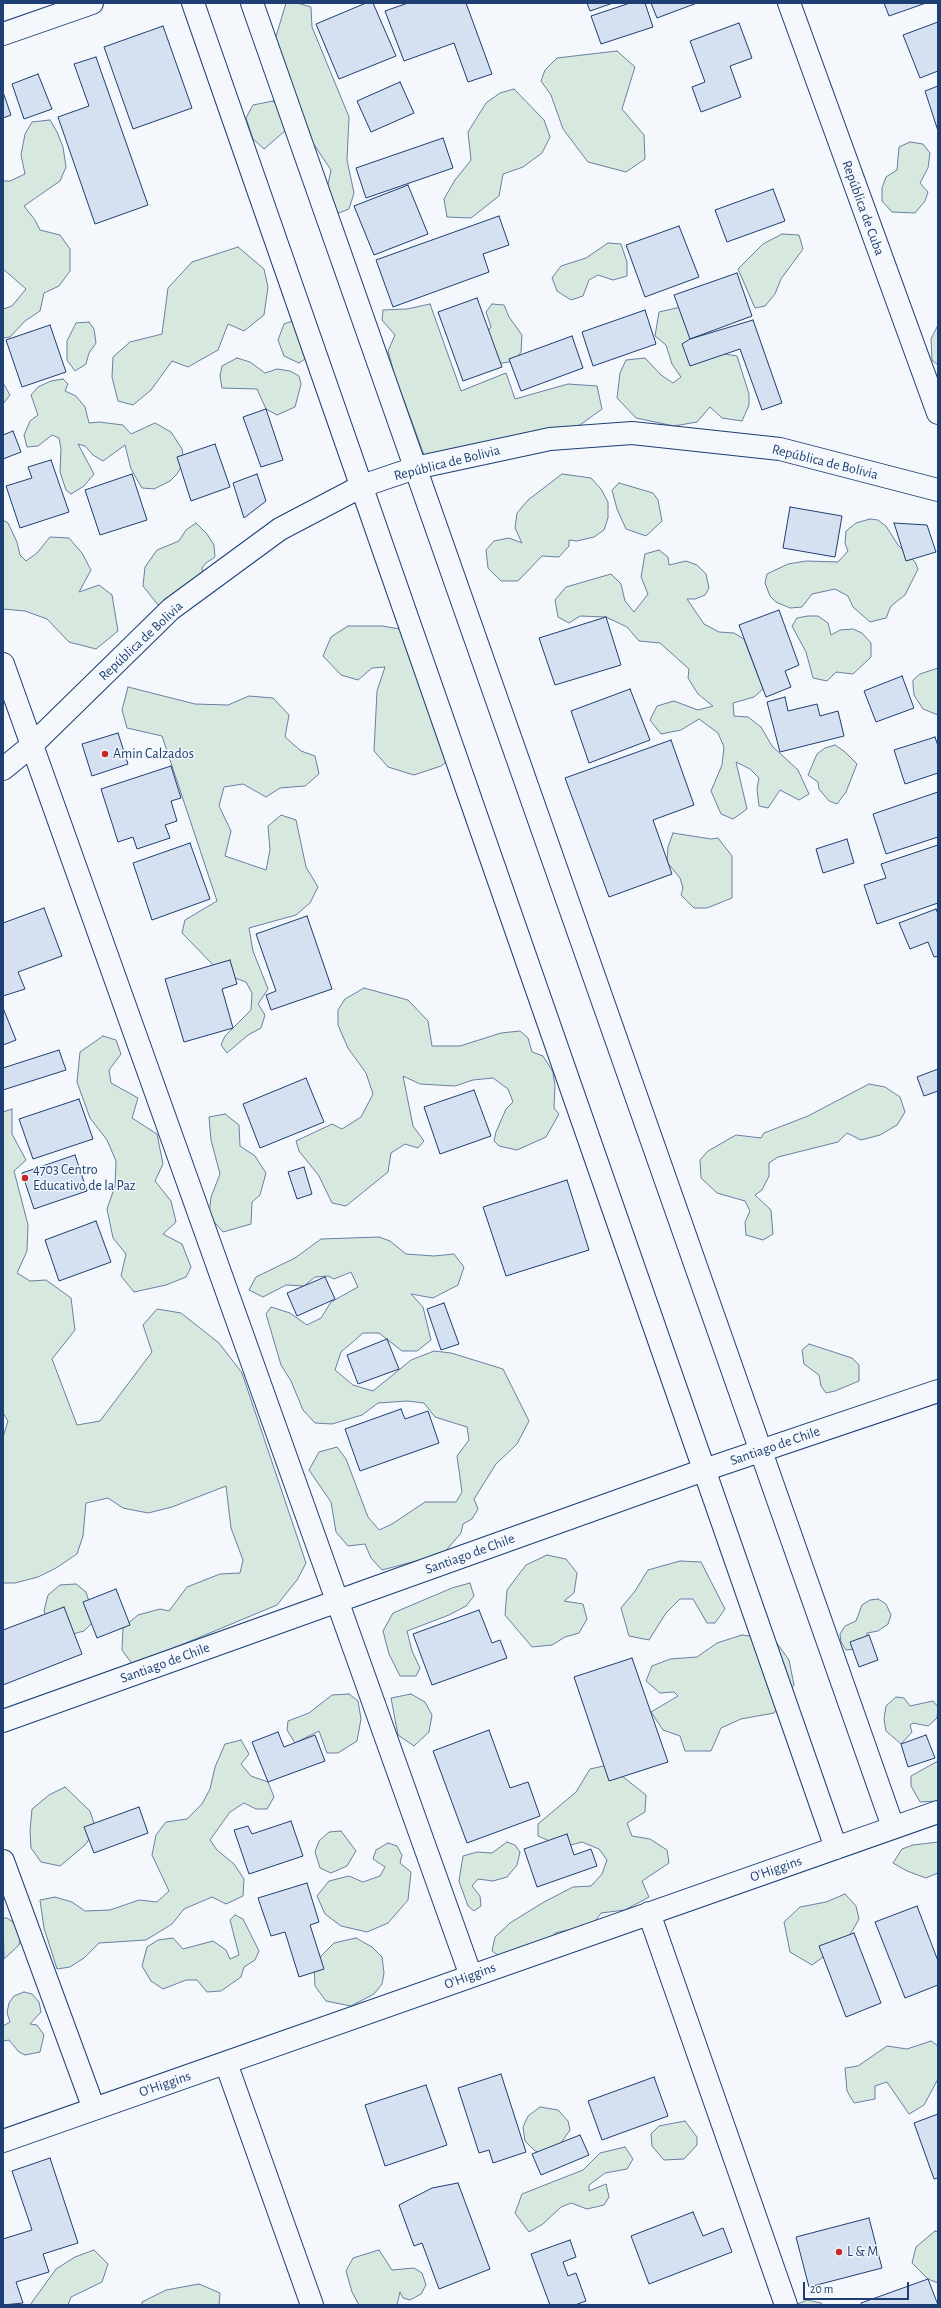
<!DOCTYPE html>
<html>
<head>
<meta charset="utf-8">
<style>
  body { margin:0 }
  #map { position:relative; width:941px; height:2308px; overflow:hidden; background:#f4f7fb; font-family:"Alegreya Sans",sans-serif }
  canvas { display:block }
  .frame { position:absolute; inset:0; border:4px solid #1d3f73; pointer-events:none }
  .scale { position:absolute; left:803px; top:2282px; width:106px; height:18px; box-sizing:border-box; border:2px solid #1d3f73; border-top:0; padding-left:5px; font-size:12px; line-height:14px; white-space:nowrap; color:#1d3f73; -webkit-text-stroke:3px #f4f7fb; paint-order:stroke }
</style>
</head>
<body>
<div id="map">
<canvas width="941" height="2308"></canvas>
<div class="frame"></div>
<div class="scale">20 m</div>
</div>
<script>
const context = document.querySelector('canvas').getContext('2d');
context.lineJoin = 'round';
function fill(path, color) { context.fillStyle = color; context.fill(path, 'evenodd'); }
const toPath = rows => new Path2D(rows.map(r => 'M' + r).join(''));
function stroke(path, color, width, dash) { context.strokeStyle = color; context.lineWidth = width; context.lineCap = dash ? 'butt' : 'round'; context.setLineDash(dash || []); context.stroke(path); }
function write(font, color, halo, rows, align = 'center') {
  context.font = font + ' "Alegreya Sans",sans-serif'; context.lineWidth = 3; context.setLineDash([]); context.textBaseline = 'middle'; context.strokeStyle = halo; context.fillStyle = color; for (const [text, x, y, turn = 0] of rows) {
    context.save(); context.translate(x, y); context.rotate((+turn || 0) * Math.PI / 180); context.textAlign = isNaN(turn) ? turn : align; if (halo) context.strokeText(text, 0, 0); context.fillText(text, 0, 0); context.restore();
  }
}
const green = toPath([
  [286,3,297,3,311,7,312,27,349,117,347,160,354,193,349,209,336,214,327,189,331,170,313,143,275,40,286,3],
  [617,51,635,67,622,109,644,135,645,159,626,172,588,162,563,129,551,95,541,81,545,70,557,58,617,51],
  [514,89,544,120,550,137,542,153,523,167,503,174,499,196,471,218,447,217,444,199,455,180,471,160,468,132,486,103,500,93,514,89],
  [273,101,281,110,286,130,264,149,253,139,246,118,253,105,273,101],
  [50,120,57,132,63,147,66,167,60,181,24,206,35,220,40,230,60,235,70,249,70,271,59,286,44,293,40,311,25,321,10,337,3,338,3,309,12,306,26,289,3,269,3,181,10,181,25,174,21,155,25,134,32,122,50,120],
  [910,142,923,144,930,153,928,168,920,183,928,192,925,201,915,213,892,212,882,201,882,188,886,177,897,170,899,147,910,142],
  [782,234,799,235,803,249,781,279,775,294,765,306,755,308,738,269,763,244,782,234],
  [608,243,621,244,627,262,627,276,613,280,598,275,589,280,583,296,571,300,557,291,552,278,561,266,586,258,608,243],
  [238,247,264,269,268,287,264,315,244,331,228,324,218,350,188,367,172,361,151,390,133,405,118,401,112,377,113,357,130,342,162,334,168,288,192,262,238,247],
  [430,304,461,391,506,373,515,399,568,384,597,386,602,409,580,425,554,433,512,443,470,445,424,455,394,373,388,351,395,335,382,320,383,310,407,309,430,304],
  [492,304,504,305,509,317,522,335,521,352,514,361,497,364,483,338,491,327,486,312,492,304],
  [681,307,696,335,701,350,737,356,749,394,749,405,742,421,722,418,710,407,697,422,674,426,636,418,617,398,620,373,626,360,645,358,661,375,673,383,681,377,672,364,666,345,655,336,659,312,681,307],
  [298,319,318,350,299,363,284,356,278,340,284,324,298,319],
  [89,322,94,329,96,343,89,353,86,364,75,371,67,360,67,341,76,323,89,322],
  [938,325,938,365,932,360,931,339,938,325],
  [237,358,250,362,265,373,277,369,290,371,299,376,301,384,295,407,277,415,266,409,257,389,222,388,220,376,222,366,237,358],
  [63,379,68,384,65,391,76,396,85,407,89,423,99,422,123,425,131,434,155,423,171,432,182,449,184,462,177,474,170,481,154,489,142,488,131,469,125,445,103,461,93,455,85,446,78,444,94,474,84,486,71,494,66,490,60,472,61,449,59,438,52,435,38,446,27,447,24,435,30,421,38,415,31,395,38,387,51,381,63,379],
  [3,383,10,395,3,404,3,383],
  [562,474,591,478,601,489,608,502,608,518,604,530,594,537,577,541,569,540,569,546,559,557,542,556,518,581,501,581,488,568,486,550,494,541,509,538,522,543,515,528,517,513,528,500,562,474],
  [619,483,653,493,658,500,662,521,646,536,626,529,617,509,612,490,619,483],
  [870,519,878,520,886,526,898,545,915,562,918,569,905,595,891,606,886,618,870,622,853,607,848,596,835,589,812,594,802,607,790,608,776,602,770,596,765,583,767,574,788,564,806,561,838,562,848,551,845,543,846,531,856,523,870,519],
  [3,520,8,523,17,542,20,555,26,561,37,553,50,537,69,538,82,553,91,570,79,592,99,585,112,595,118,631,96,649,69,642,47,619,25,611,3,609,3,520],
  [196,523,207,534,214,545,215,557,206,563,202,568,206,596,186,610,158,605,143,586,145,567,157,550,179,541,186,530,196,523],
  [659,550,668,557,669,565,686,561,697,565,706,574,709,588,705,595,695,599,687,599,704,624,719,632,734,633,744,639,763,689,754,697,733,703,734,716,748,717,761,727,772,746,798,770,809,794,799,800,780,790,768,808,759,806,757,789,759,778,750,769,736,762,747,809,733,819,721,814,711,791,722,765,724,747,718,733,699,719,681,730,661,734,650,720,657,706,674,701,698,710,713,706,698,694,688,678,689,669,660,643,639,641,627,627,606,617,580,616,569,623,558,617,555,600,566,587,611,574,621,584,625,601,634,612,648,594,641,577,645,554,659,550],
  [808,616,818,616,828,623,831,635,840,630,853,629,862,633,871,643,871,657,853,674,836,672,827,681,813,678,806,652,792,626,797,618,808,616],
  [348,626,382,626,400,629,451,758,441,766,414,775,388,767,374,751,377,691,385,667,372,668,358,680,341,675,323,656,331,637,348,626],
  [938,668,938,715,923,709,914,695,913,685,913,680,920,674,938,668],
  [128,687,195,704,228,705,249,696,273,698,289,715,285,737,301,751,315,756,319,774,305,786,280,788,266,797,243,784,224,787,219,806,231,831,225,856,266,870,270,850,268,826,281,815,296,820,306,867,318,887,310,903,296,915,249,928,253,951,268,989,258,1004,265,1015,261,1028,248,1035,227,1053,221,1045,225,1036,251,1010,252,993,246,982,221,973,182,933,185,920,217,901,162,736,127,728,122,710,128,687],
  [835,745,845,752,857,764,846,792,837,804,829,801,819,789,818,782,808,775,817,754,825,748,835,745],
  [673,833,711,839,718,838,732,856,732,898,707,908,694,908,681,895,683,888,680,878,667,862,668,847,673,833],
  [364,988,408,1000,428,1021,432,1046,460,1046,501,1033,520,1031,528,1038,532,1052,543,1056,553,1072,555,1086,554,1108,559,1114,546,1137,517,1150,499,1146,494,1141,496,1132,506,1109,513,1102,508,1089,493,1078,473,1080,455,1086,420,1084,403,1076,413,1126,424,1141,418,1148,405,1144,391,1153,388,1172,346,1206,332,1203,319,1176,299,1151,296,1141,332,1124,342,1129,361,1117,373,1094,366,1073,348,1048,338,1025,338,1010,345,999,364,988],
  [103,1036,116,1040,121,1054,109,1070,111,1083,138,1098,132,1118,157,1134,163,1164,155,1181,171,1201,176,1222,163,1234,182,1244,191,1267,186,1277,166,1285,134,1292,121,1276,126,1254,113,1238,107,1209,115,1186,116,1161,107,1140,90,1118,77,1082,80,1052,103,1036],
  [869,1084,885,1087,900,1097,905,1112,897,1125,880,1135,861,1140,847,1133,838,1142,778,1157,769,1163,769,1176,762,1190,755,1195,771,1210,773,1234,763,1240,746,1235,745,1222,750,1211,745,1201,717,1193,701,1178,700,1160,708,1151,736,1135,761,1138,764,1133,808,1116,869,1084],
  [12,1109,12,1134,26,1160,14,1171,28,1225,27,1251,17,1273,30,1281,46,1280,71,1298,75,1330,52,1359,77,1425,100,1421,152,1352,143,1325,157,1309,181,1313,219,1343,242,1373,306,1563,297,1580,277,1605,133,1665,122,1650,123,1628,138,1615,160,1609,169,1611,187,1587,220,1574,240,1573,243,1560,231,1528,226,1486,172,1507,148,1513,123,1508,108,1498,86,1503,83,1536,77,1554,56,1568,38,1577,15,1583,3,1583,3,1437,8,1421,3,1413,3,1112,12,1109],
  [225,1114,239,1125,240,1146,255,1156,266,1173,260,1195,252,1202,251,1224,223,1232,209,1216,211,1197,220,1174,211,1140,209,1117,225,1114],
  [379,1237,390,1241,406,1254,434,1256,454,1254,464,1267,458,1285,433,1298,411,1294,423,1307,431,1340,417,1351,402,1351,379,1333,363,1333,341,1352,335,1370,353,1385,373,1391,411,1360,434,1351,451,1353,503,1369,529,1421,517,1444,496,1464,474,1499,478,1509,472,1519,463,1524,461,1533,443,1554,382,1570,371,1558,365,1544,348,1546,336,1532,331,1502,309,1470,319,1452,337,1447,346,1459,368,1517,379,1530,392,1524,425,1502,456,1502,462,1492,457,1456,469,1440,467,1427,435,1417,424,1403,407,1401,378,1403,362,1415,332,1424,315,1423,303,1410,291,1381,281,1365,266,1314,271,1307,290,1313,307,1325,321,1318,331,1302,358,1287,351,1272,334,1279,328,1276,315,1277,304,1286,286,1285,263,1297,249,1290,256,1277,295,1258,321,1239,379,1237],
  [809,1344,852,1358,859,1365,859,1381,835,1391,826,1393,821,1386,819,1375,804,1364,802,1350,809,1344],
  [547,1555,566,1559,577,1573,574,1593,564,1601,583,1604,587,1619,579,1633,565,1637,552,1645,532,1647,505,1615,507,1590,526,1565,547,1555],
  [680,1561,701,1562,725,1609,715,1623,707,1623,693,1599,680,1599,666,1613,649,1640,629,1636,621,1608,635,1591,648,1570,680,1561],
  [470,1583,474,1596,466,1606,449,1615,407,1631,412,1651,420,1668,416,1676,400,1676,389,1654,383,1631,393,1613,452,1588,470,1583],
  [76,1584,86,1592,95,1620,84,1631,65,1636,48,1623,44,1611,48,1595,60,1585,76,1584],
  [878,1599,886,1604,891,1615,888,1624,878,1631,867,1633,866,1643,856,1649,846,1650,841,1642,840,1634,845,1626,856,1621,862,1605,870,1600,878,1599],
  [742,1635,774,1639,789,1660,794,1685,774,1713,741,1719,721,1728,711,1751,685,1751,680,1736,663,1730,651,1712,678,1696,674,1692,660,1693,646,1681,652,1666,670,1659,697,1657,717,1643,742,1635],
  [349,1694,358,1701,361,1719,357,1741,338,1753,327,1753,319,1731,295,1743,287,1730,288,1721,309,1713,332,1695,349,1694],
  [411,1694,425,1702,432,1715,429,1732,414,1746,398,1735,391,1698,411,1694],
  [896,1697,904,1698,910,1706,933,1701,938,1707,937,1718,928,1726,913,1723,910,1725,912,1732,901,1744,886,1731,884,1719,886,1706,896,1697],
  [241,1740,249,1754,241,1764,251,1776,268,1782,274,1797,267,1809,256,1809,244,1803,230,1812,210,1840,217,1850,234,1864,244,1879,243,1896,226,1904,212,1897,184,1909,172,1924,146,1940,99,1943,84,1958,70,1967,57,1969,44,1928,40,1900,55,1897,72,1902,85,1911,110,1910,139,1900,157,1902,169,1891,152,1855,156,1835,166,1822,187,1819,202,1804,210,1789,215,1767,225,1744,241,1740],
  [938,1761,938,1801,920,1802,911,1786,911,1776,938,1761],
  [608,1765,646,1795,645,1812,627,1823,632,1836,650,1839,667,1850,669,1863,642,1881,649,1897,625,1910,601,1913,593,1924,555,1933,550,1941,509,1963,492,1951,495,1937,510,1923,544,1902,573,1887,591,1886,602,1874,607,1860,599,1849,582,1842,563,1847,538,1836,538,1824,576,1792,590,1769,608,1765],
  [65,1787,90,1811,96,1829,85,1845,60,1866,41,1862,31,1848,30,1831,32,1809,49,1795,65,1787],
  [341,1831,356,1851,347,1866,331,1873,320,1868,315,1852,319,1841,329,1832,341,1831],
  [507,1842,515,1845,520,1852,517,1865,507,1877,493,1881,478,1879,472,1886,480,1896,481,1906,474,1911,468,1906,459,1881,463,1856,477,1852,492,1853,507,1842],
  [938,1842,938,1873,926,1878,907,1871,893,1863,902,1849,913,1845,938,1842],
  [388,1843,397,1846,402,1855,400,1863,411,1872,408,1900,388,1923,367,1932,341,1926,325,1914,317,1896,329,1881,349,1876,363,1882,380,1876,385,1867,373,1859,376,1850,388,1843],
  [845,1894,856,1906,859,1919,847,1940,812,1965,790,1952,784,1922,800,1907,826,1902,845,1894],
  [235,1915,243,1919,259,1951,255,1960,244,1967,241,1977,221,1991,207,1992,197,1980,186,1980,163,1989,151,1981,142,1966,147,1947,158,1940,173,1938,183,1949,213,1941,226,1950,230,1959,239,1955,230,1920,235,1915],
  [3,1918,7,1918,17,1925,21,1937,19,1945,4,1959,3,1918],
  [356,1938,372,1947,382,1957,384,1973,382,1984,374,1994,351,2006,326,2001,315,1986,314,1963,334,1943,356,1938],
  [24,1992,32,1994,39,2002,41,2012,30,2024,37,2025,44,2035,40,2052,25,2055,19,2052,9,2040,3,2041,3,2026,10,2022,7,2013,9,2003,14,1996,24,1992],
  [931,2041,938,2046,938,2079,924,2105,909,2114,887,2082,875,2086,875,2099,854,2103,847,2091,845,2068,858,2066,887,2046,907,2049,931,2041],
  [540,2107,558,2110,568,2121,570,2130,559,2146,541,2154,534,2150,525,2141,523,2127,528,2116,540,2107],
  [685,2121,697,2137,697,2145,684,2159,664,2160,652,2146,651,2134,659,2126,685,2121],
  [625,2147,633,2159,627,2169,605,2173,589,2185,589,2191,606,2184,609,2197,604,2205,587,2209,571,2203,561,2207,543,2224,529,2232,515,2213,522,2194,583,2170,600,2153,625,2147],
  [935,2231,938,2232,938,2283,928,2279,912,2263,916,2247,935,2231],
  [94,2250,108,2264,102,2282,71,2297,68,2305,30,2305,56,2269,75,2257,94,2250],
  [379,2250,392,2270,414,2268,422,2273,426,2285,421,2294,410,2300,403,2298,400,2292,397,2305,359,2305,352,2292,346,2271,353,2258,379,2250],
  [199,2284,220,2293,219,2305,142,2305,142,2302,166,2290,199,2284],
  [807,2300,821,2303,823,2305,795,2305,807,2300]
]);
fill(green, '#d7e8df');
stroke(green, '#687fa3', 1);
const building = toPath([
  [366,3,373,3,396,56,339,79,316,24,366,3],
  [408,3,466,3,492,74,468,82,454,43,404,61,385,11,408,3],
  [587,3,613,3,590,11,587,3],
  [630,3,645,3,653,27,601,44,591,16,630,3],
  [651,3,697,3,657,18,651,3],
  [884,3,926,3,889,16,884,3],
  [938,22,938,71,920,78,903,35,938,22],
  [739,23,752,58,730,66,741,97,701,112,692,87,705,82,690,41,739,23],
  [163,26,192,108,133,129,104,47,163,26],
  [96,57,148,205,95,224,58,117,89,106,74,64,96,57],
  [38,74,52,109,24,119,12,84,38,74],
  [400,82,414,113,371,132,357,101,400,82],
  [938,86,938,131,925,91,938,86],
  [3,92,11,115,3,118,3,92],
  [443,138,453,168,366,198,356,168,443,138],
  [408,185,428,234,374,255,354,206,408,185],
  [773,189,785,221,727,242,715,210,773,189],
  [499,216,509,245,483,254,489,272,393,307,376,260,499,216],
  [679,226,699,277,645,297,626,245,679,226],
  [737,273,752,316,690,339,674,295,737,273],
  [477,298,502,367,463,381,438,312,477,298],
  [645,310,656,344,593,366,582,332,645,310],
  [753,320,782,403,762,410,740,349,690,366,682,344,690,339,753,320],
  [50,325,66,372,22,387,6,340,50,325],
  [572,336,583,368,521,391,509,359,572,336],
  [266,409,283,460,261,467,243,417,266,409],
  [13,431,21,452,3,459,3,435,13,431],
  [215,444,230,487,191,501,177,457,215,444],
  [51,460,69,512,20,528,6,486,32,478,28,467,51,460],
  [132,474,147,520,100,535,85,490,132,474],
  [257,474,266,501,244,518,233,483,257,474],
  [790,507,842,516,835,557,783,548,790,507],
  [894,523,927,525,936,552,906,561,894,523],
  [779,610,799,665,785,671,791,687,766,697,739,625,779,610],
  [606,617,621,665,555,685,539,638,606,617],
  [902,676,914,708,876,722,864,691,902,676],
  [630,689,650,740,589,763,571,711,630,689],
  [785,697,788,711,817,704,820,716,838,711,844,736,780,752,767,702,785,697],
  [118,733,128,764,92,776,82,744,118,733],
  [935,737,938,746,938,773,905,784,894,750,935,737],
  [671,740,694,805,653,820,672,874,609,897,565,778,671,740],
  [171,766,181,798,171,801,177,821,165,825,170,838,137,849,133,837,118,842,101,789,171,766],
  [938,792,938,837,886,854,873,814,938,792],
  [847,839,854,863,823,873,816,849,847,839],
  [190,843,210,899,152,920,133,863,190,843],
  [938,845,938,903,877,924,864,885,886,878,881,864,938,845],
  [44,908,62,956,18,972,25,989,3,996,3,923,44,908],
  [936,909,938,914,938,956,934,957,928,942,910,949,899,923,936,909],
  [307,916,332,989,271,1010,266,995,276,991,256,934,307,916],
  [230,960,237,984,222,989,233,1028,184,1042,165,979,230,960],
  [3,1008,16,1040,3,1045,3,1008],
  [59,1050,66,1070,3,1090,3,1068,59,1050],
  [938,1069,938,1091,924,1096,917,1077,938,1069],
  [306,1078,324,1122,260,1148,243,1104,306,1078],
  [474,1090,491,1136,440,1154,424,1107,474,1090],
  [79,1099,93,1139,33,1159,19,1119,79,1099],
  [75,1155,87,1191,34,1209,22,1173,75,1155],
  [304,1167,312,1194,297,1199,288,1172,304,1167],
  [567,1180,589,1250,506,1276,483,1207,567,1180],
  [96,1221,111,1262,59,1281,45,1240,96,1221],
  [325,1277,335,1299,297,1316,287,1293,325,1277],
  [444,1303,459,1344,441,1350,427,1309,444,1303],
  [387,1339,399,1369,358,1384,347,1355,387,1339],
  [401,1409,405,1419,428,1411,439,1443,360,1471,345,1429,401,1409],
  [116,1589,130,1625,97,1638,83,1602,116,1589],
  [64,1607,82,1654,3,1685,3,1630,64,1607],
  [479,1610,492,1643,500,1640,507,1658,432,1685,413,1634,479,1610],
  [869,1635,878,1660,859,1667,850,1642,869,1635],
  [632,1658,668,1762,609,1781,574,1677,632,1658],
  [489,1730,510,1788,528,1782,540,1816,467,1843,433,1751,489,1730],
  [278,1732,284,1747,315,1735,325,1761,268,1782,252,1742,278,1732],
  [926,1735,935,1758,908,1767,901,1744,926,1735],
  [139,1807,148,1833,94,1853,84,1827,139,1807],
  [291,1821,303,1856,249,1874,234,1830,248,1826,252,1834,291,1821],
  [567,1834,574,1855,591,1849,597,1866,537,1887,524,1849,567,1834],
  [307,1883,319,1922,310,1925,324,1969,299,1977,285,1932,271,1936,258,1898,307,1883],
  [917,1906,938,1961,938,1985,905,1998,875,1922,917,1906],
  [854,1933,881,2003,846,2017,819,1946,854,1933],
  [501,2074,526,2152,493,2163,489,2150,479,2153,458,2088,501,2074],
  [654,2077,668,2116,602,2140,588,2101,654,2077],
  [426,2085,447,2145,385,2166,365,2105,426,2085],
  [938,2114,938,2178,934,2179,914,2123,938,2114],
  [580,2135,589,2155,541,2175,532,2154,580,2135],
  [50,2158,78,2243,43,2254,49,2272,16,2282,23,2303,3,2305,3,2239,32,2230,12,2171,50,2158],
  [458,2183,490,2269,439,2289,422,2243,414,2246,399,2205,432,2188,458,2183],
  [693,2212,703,2236,723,2228,732,2252,649,2284,631,2236,693,2212],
  [869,2218,882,2268,809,2287,796,2237,869,2218],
  [570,2240,576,2257,563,2262,568,2276,576,2273,586,2301,575,2305,550,2305,531,2254,570,2240],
  [928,2279,938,2305,862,2305,861,2303,928,2279]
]);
fill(building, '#d5e0f0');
stroke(building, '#1d3f73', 1);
const minor = toPath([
  [193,3,836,1848],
  [252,3,893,1827],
  [3,34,92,3],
  [3,664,471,1976],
  [3,769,31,746,171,609,280,529,362,486,415,468,550,439,632,433,780,449,938,490],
  [3,1721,704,1470,938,1391],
  [3,1861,94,2109],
  [649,1913,786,2305],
  [226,2063,312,2305],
  [3,2141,938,1812]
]);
const major = toPath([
  [789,3,938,413]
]);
stroke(minor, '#1d3f73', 24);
stroke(major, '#1d3f73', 24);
stroke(minor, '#f4f7fb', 22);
stroke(major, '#f4f7fb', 22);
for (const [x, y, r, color] of [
  [105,754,4,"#c62828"],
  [25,1178,4,"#c62828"],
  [839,2252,4,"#c62828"]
]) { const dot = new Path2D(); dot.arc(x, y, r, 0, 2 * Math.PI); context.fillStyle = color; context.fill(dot); stroke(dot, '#f4f7fb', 1.5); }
write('14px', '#1d3f73', '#f4f7fb', [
  ["República de Cuba",863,208,70],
  ["República de Bolivia",825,462,14],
  ["República de Bolivia",447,463,-14],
  ["República de Bolivia",141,641,-43],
  ["Santiago de Chile",775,1446,-19],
  ["Santiago de Chile",470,1554,-20],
  ["Santiago de Chile",165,1663,-20],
  ["O'Higgins",776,1869,-19],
  ["O'Higgins",470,1976,-20],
  ["O'Higgins",165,2084,-19]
]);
write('14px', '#1d3f73', '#f4f7fb', [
  ["Amin Calzados",113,754],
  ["4703 Centro",33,1170],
  ["Educativo de la Paz",33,1186],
  ["L & M",847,2252]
], 'left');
</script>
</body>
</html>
